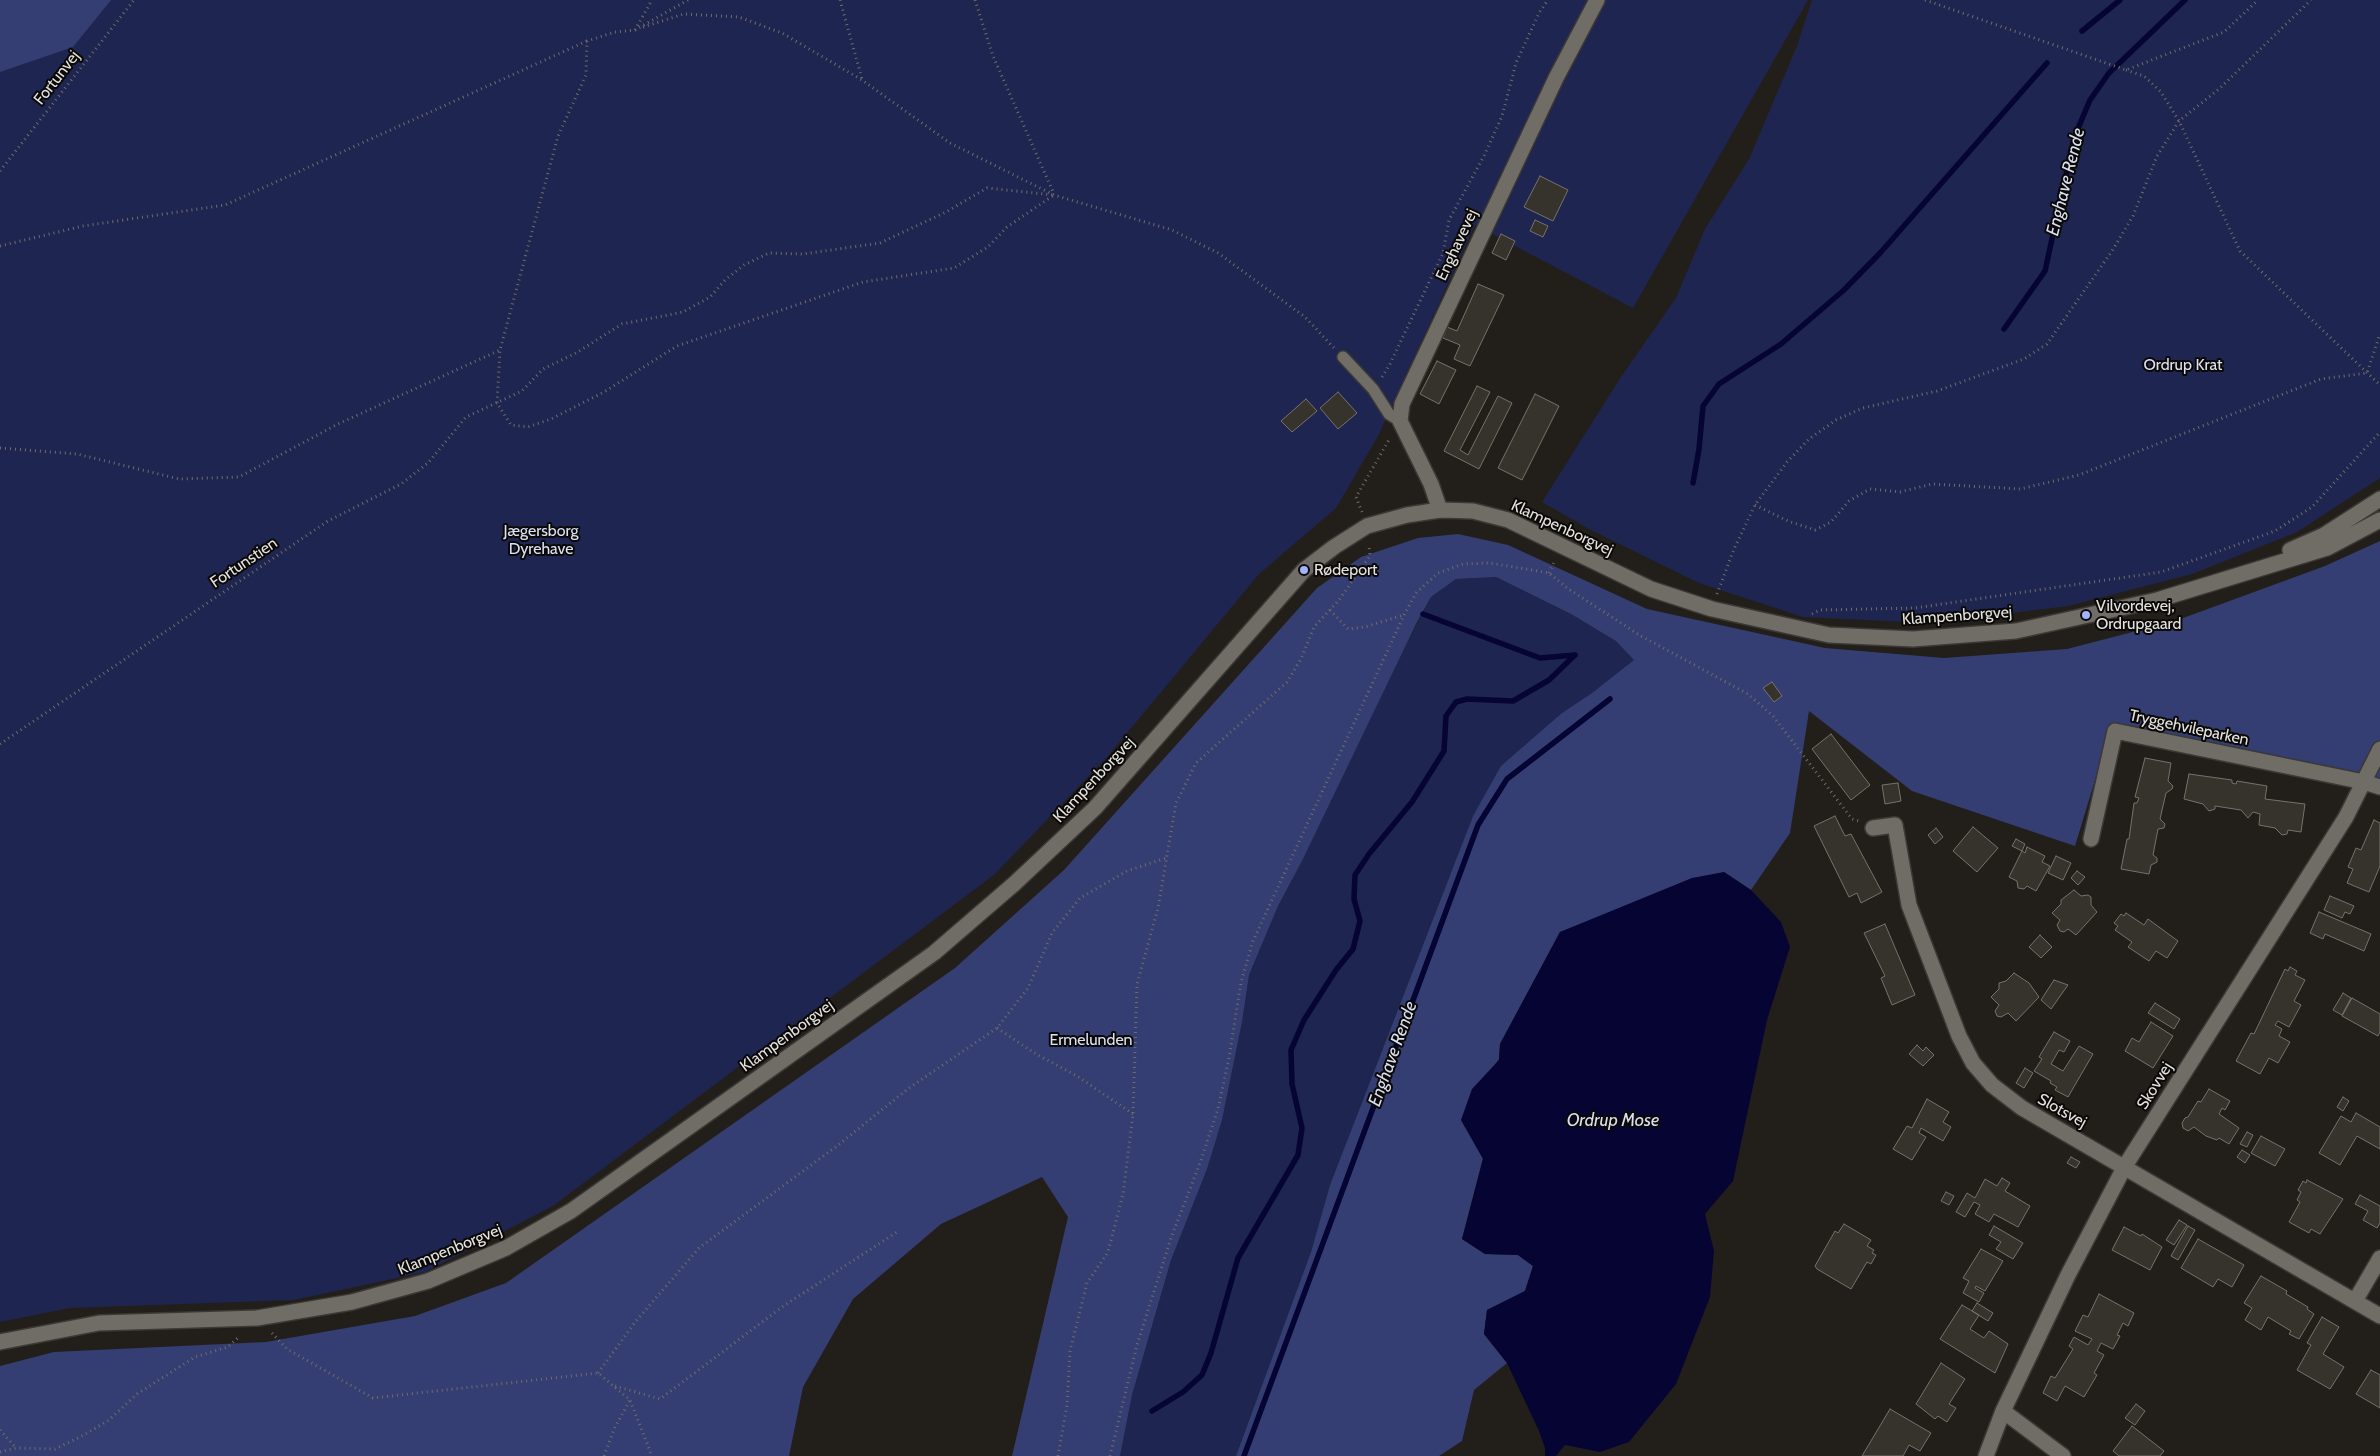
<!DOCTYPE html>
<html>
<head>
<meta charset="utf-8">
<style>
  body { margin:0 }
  canvas { display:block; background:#221e19 }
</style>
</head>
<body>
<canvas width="2380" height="1456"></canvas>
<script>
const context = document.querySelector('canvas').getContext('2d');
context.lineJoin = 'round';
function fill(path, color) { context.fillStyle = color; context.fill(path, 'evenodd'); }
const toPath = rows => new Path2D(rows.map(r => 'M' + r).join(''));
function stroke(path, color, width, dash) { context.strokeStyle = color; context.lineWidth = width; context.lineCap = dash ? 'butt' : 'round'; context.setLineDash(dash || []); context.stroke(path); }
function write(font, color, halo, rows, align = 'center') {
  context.font = font + ' Cabin,sans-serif'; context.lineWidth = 4; context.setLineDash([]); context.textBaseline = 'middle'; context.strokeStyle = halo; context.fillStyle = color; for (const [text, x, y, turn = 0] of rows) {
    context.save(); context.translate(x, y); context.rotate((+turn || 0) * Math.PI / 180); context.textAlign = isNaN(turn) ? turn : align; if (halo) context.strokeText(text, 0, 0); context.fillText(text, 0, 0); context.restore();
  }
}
fill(toPath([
  [0,0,1808,0,1633,308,1475,225,1378,436,1336,508,1259,574,1108,756,995,874,553,1206,425,1272,294,1300,70,1308,0,1322],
  [1812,0,2380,0,2380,478,2297,532,2192,574,2068,606,1930,623,1803,617,1699,583,1589,529,1542,502,1621,377,1676,298,1705,229,1749,159,1797,46],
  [1496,577,1571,614,1616,641,1635,660,1592,693,1562,713,1473,816,1330,1185,1311,1252,1236,1456,1120,1456,1132,1395,1171,1260,1207,1169,1222,1120,1242,1022,1249,975,1278,906,1302,861,1395,666,1431,597,1456,579]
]), '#1e2550');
fill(toPath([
  [0,0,111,0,73,47,0,72],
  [1458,534,1508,545,1647,609,1825,648,1944,658,2067,649,2175,621,2325,566,2380,541,2380,780,2112,724,2075,846,1912,791,1809,711,1790,833,1751,890,1724,872,1560,932,1500,1044,1499,1059,1488,1074,1461,1120,1483,1158,1462,1239,1485,1254,1518,1255,1533,1266,1525,1291,1487,1310,1484,1334,1507,1363,1474,1390,1462,1441,1439,1456,1236,1456,1311,1252,1330,1185,1473,816,1501,766,1562,713,1592,693,1634,660,1616,641,1571,614,1496,577,1456,579,1431,597,1417,622,1302,861,1278,906,1249,975,1242,1022,1222,1120,1207,1169,1171,1260,1132,1395,1120,1456,1012,1456,1068,1217,1042,1177,941,1224,853,1299,803,1387,789,1456,0,1456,0,1366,54,1352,266,1342,415,1316,506,1283,955,968,1064,870,1317,588,1361,557,1418,538]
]), '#343e72');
fill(toPath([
  [1724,872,1751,890,1781,922,1790,947,1767,1020,1733,1181,1705,1214,1714,1251,1710,1297,1676,1384,1629,1442,1600,1452,1565,1445,1556,1456,1545,1456,1545,1448,1539,1431,1507,1363,1484,1334,1487,1310,1525,1291,1533,1266,1518,1255,1485,1254,1462,1239,1483,1159,1461,1120,1472,1089,1499,1060,1500,1044,1560,932,1692,878]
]), '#060433');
stroke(toPath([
  [2082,31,2120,0],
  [2004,329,2045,271,2074,138,2090,100,2109,73,2185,0],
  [1693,483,1699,449,1703,406,1719,384,1781,344,1844,290,1881,252,2047,63],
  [1423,614,1540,658,1575,655],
  [1152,1411,1183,1392,1202,1375,1211,1353,1238,1258,1298,1155,1302,1128,1292,1084,1291,1050,1304,1020,1336,970,1353,949,1360,921,1354,899,1355,875,1369,854,1412,802,1444,751,1446,716,1456,702,1467,699,1513,701,1549,680,1575,655],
  [1244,1456,1478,825,1507,779,1610,699]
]), '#060433', 5.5);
const building = toPath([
  [1540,176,1568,190,1553,221,1524,207,1540,176],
  [1535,220,1548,226,1543,237,1530,231,1535,220],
  [1501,234,1515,241,1506,260,1492,253,1501,234],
  [1478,284,1504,295,1470,366,1454,359,1460,345,1443,338,1447,327,1457,331,1478,284],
  [1437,361,1456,370,1439,404,1420,394,1437,361],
  [1477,386,1490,392,1460,450,1468,455,1498,396,1512,403,1479,469,1444,451,1477,386],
  [1338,392,1357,413,1338,429,1320,408,1338,392],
  [1535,394,1559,406,1522,480,1498,468,1535,394],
  [1306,399,1317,411,1292,432,1281,421,1306,399],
  [1772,682,1782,696,1774,702,1763,688,1772,682],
  [1831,734,1870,785,1851,800,1812,749,1831,734],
  [2145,758,2171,763,2168,781,2173,786,2172,789,2166,793,2160,819,2165,824,2164,828,2158,829,2153,855,2157,858,2157,862,2151,865,2149,874,2121,869,2127,839,2129,839,2134,803,2137,803,2139,798,2135,797,2145,758],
  [2189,774,2232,780,2232,783,2236,784,2237,781,2267,786,2265,799,2305,804,2301,832,2288,830,2287,834,2282,835,2275,828,2259,825,2260,814,2253,812,2248,818,2241,810,2215,806,2215,809,2209,811,2203,804,2184,799,2189,774],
  [1898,783,1901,801,1885,804,1882,785,1898,783],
  [1835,816,1845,836,1851,834,1882,892,1861,903,1857,893,1849,897,1814,826,1835,816],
  [2374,820,2380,823,2380,866,2369,892,2347,883,2353,869,2348,867,2356,848,2361,850,2374,820],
  [1973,827,1998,848,1977,872,1953,851,1973,827],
  [1936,828,1943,837,1935,844,1928,835,1936,828],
  [2016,839,2025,844,2022,851,2012,846,2016,839],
  [2027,847,2045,856,2042,862,2050,866,2036,891,2027,886,2024,889,2018,888,2017,881,2009,877,2022,851,2025,853,2027,847],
  [2056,856,2071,863,2063,880,2048,873,2056,856],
  [2077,871,2085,877,2078,885,2071,878,2077,871],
  [2074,890,2081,896,2088,895,2091,897,2091,905,2097,912,2076,935,2068,929,2064,932,2060,931,2057,925,2060,920,2052,913,2061,904,2061,900,2074,890],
  [2330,896,2354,906,2350,914,2345,912,2342,918,2324,910,2330,896],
  [2319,912,2371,934,2364,951,2325,934,2323,939,2310,933,2319,912],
  [2126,913,2144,925,2148,919,2178,941,2167,958,2156,951,2149,961,2128,947,2132,942,2115,930,2118,926,2114,923,2121,914,2124,916,2126,913],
  [1885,924,1915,995,1892,1005,1881,978,1885,976,1864,933,1885,924],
  [2040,935,2052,947,2041,958,2029,947,2040,935],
  [2290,967,2297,971,2295,975,2305,980,2294,1001,2301,1005,2289,1027,2278,1021,2275,1025,2282,1029,2279,1036,2290,1042,2278,1063,2269,1058,2260,1074,2236,1061,2251,1033,2254,1034,2285,969,2288,971,2290,967],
  [2014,973,2029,983,2039,997,2016,1021,2008,1013,2001,1017,1997,1016,1995,1011,1999,1005,1991,997,1999,989,1999,983,2006,981,2014,973],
  [2054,980,2068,985,2051,1009,2041,1000,2054,980],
  [2343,993,2351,998,2342,1015,2333,1010,2343,993],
  [2352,998,2380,1014,2380,1032,2378,1036,2342,1016,2352,998],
  [2155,1003,2180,1019,2174,1029,2148,1013,2155,1003],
  [2151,1022,2173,1036,2153,1068,2125,1051,2132,1038,2139,1042,2151,1022],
  [2054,1032,2070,1041,2064,1052,2059,1050,2051,1064,2063,1071,2079,1046,2093,1054,2068,1097,2055,1090,2057,1087,2050,1083,2051,1081,2034,1071,2042,1059,2039,1057,2054,1032],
  [1917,1045,1923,1051,1926,1047,1934,1055,1923,1066,1909,1054,1917,1045],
  [2025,1068,2033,1073,2024,1088,2016,1083,2025,1068],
  [2209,1089,2230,1101,2225,1110,2222,1108,2219,1114,2239,1128,2229,1144,2219,1138,2217,1140,2206,1136,2194,1127,2188,1131,2183,1128,2182,1123,2185,1118,2188,1117,2198,1101,2201,1102,2209,1089],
  [2343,1097,2349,1101,2343,1111,2337,1107,2343,1097],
  [1927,1099,1949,1112,1943,1122,1951,1127,1943,1141,1921,1128,1919,1133,1926,1137,1912,1160,1893,1149,1907,1126,1912,1128,1927,1099],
  [2356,1113,2380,1127,2380,1149,2357,1136,2340,1165,2319,1153,2341,1116,2351,1122,2356,1113],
  [2247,1132,2253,1135,2247,1147,2240,1144,2247,1132],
  [2261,1136,2285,1149,2275,1166,2251,1153,2261,1136],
  [2242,1150,2250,1155,2245,1163,2237,1157,2242,1150],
  [2071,1157,2080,1162,2076,1168,2067,1163,2071,1157],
  [2002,1178,2010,1183,2005,1191,2030,1206,2018,1227,1994,1214,1989,1222,1975,1214,1980,1205,1974,1202,1965,1217,1956,1212,1967,1193,1975,1198,1985,1179,1997,1186,2002,1178],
  [2307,1180,2343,1199,2320,1234,2311,1229,2309,1233,2289,1222,2300,1202,2297,1200,2301,1192,2298,1190,2303,1181,2306,1183,2307,1180],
  [1946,1192,1954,1196,1949,1205,1941,1201,1946,1192],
  [2360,1195,2380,1206,2380,1223,2377,1228,2363,1220,2368,1211,2355,1204,2360,1195],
  [2179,1220,2187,1225,2174,1245,2166,1240,2179,1220],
  [1844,1224,1871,1240,1867,1246,1874,1250,1872,1253,1876,1255,1871,1264,1867,1262,1851,1289,1817,1269,1815,1266,1835,1231,1838,1233,1844,1224],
  [1994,1226,2023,1243,2013,1259,1996,1249,2001,1242,1989,1235,1994,1226],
  [2188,1226,2195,1230,2178,1260,2171,1256,2188,1226],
  [2124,1227,2141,1236,2142,1234,2162,1247,2150,1270,2112,1250,2124,1227],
  [2198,1239,2244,1265,2232,1287,2218,1279,2213,1287,2181,1268,2198,1239],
  [1981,1249,2003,1261,1985,1291,1976,1286,1975,1288,1984,1293,1979,1302,1963,1293,1969,1281,1963,1278,1981,1249],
  [2261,1276,2287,1291,2286,1294,2308,1307,2307,1309,2314,1314,2299,1339,2289,1334,2291,1331,2268,1317,2261,1330,2245,1320,2252,1308,2244,1303,2261,1276],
  [2099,1294,2134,1313,2128,1326,2123,1323,2117,1335,2120,1336,2113,1349,2101,1343,2097,1351,2104,1355,2094,1373,2097,1375,2084,1397,2065,1386,2057,1401,2043,1393,2051,1376,2055,1378,2073,1349,2069,1346,2074,1337,2088,1345,2092,1339,2075,1331,2083,1315,2088,1317,2099,1294],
  [1977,1303,1993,1313,1988,1321,1972,1311,1977,1303],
  [1962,1305,1979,1315,1970,1329,1984,1338,1989,1331,2008,1344,1995,1373,1940,1339,1962,1305],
  [2322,1317,2339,1327,2323,1354,2344,1367,2330,1389,2297,1370,2311,1345,2307,1343,2322,1317],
  [1941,1363,1965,1379,1949,1404,1956,1408,1947,1422,1938,1416,1935,1419,1916,1404,1941,1363],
  [2371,1370,2380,1375,2380,1408,2356,1394,2371,1370],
  [2136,1404,2145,1411,2135,1425,2125,1418,2136,1404],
  [1890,1409,1931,1433,1920,1451,1909,1445,1903,1456,1862,1456,1890,1409],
  [2132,1426,2164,1451,2160,1456,2119,1456,2113,1451,2132,1426]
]);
fill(building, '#36332d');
stroke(building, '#75716b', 1);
const service = toPath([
  [1343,357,1373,389,1389,414,1400,421]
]);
const minor = toPath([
  [1440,510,1431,484,1400,421,1402,404,1556,78,1597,0],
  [1873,828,1895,825,1909,905,1959,1036,1973,1063,1992,1085,2022,1108,2380,1316],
  [2091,839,2115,731,2364,782,2380,787],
  [2355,1301,2380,1258],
  [2003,1411,2063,1456],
  [1986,1456,2003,1411,2068,1275,2125,1166,2346,817,2380,749]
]);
const tertiary = toPath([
  [2290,550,2324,535,2380,499],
  [0,1342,99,1323,257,1318,352,1302,428,1281,506,1248,571,1211,934,953,1014,884,1095,808,1304,570,1334,547,1367,526,1407,515,1440,510,1473,511,1508,520,1651,589,1712,609,1829,635,1913,639,2016,631,2157,600,2327,548,2380,520]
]);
stroke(service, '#3b3835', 14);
stroke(minor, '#3b3835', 18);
stroke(tertiary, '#3b3835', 18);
stroke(toPath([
  [688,0,635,30,615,32,587,41,586,75,558,136,500,350,497,403,511,425,528,427,551,419,604,392,677,346,863,282,954,268,988,247,1007,227,1054,195],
  [840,0,862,79],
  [975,0,993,56,1054,194],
  [1925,0,2126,70,2224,32,2258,0],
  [643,27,684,14,739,17,782,33,862,80,950,143,1054,195,1172,230,1218,253,1305,317,1334,348],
  [635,30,652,0],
  [2126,70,2144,76,2161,92,2179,121,2240,251,2380,385],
  [0,171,134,0],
  [0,246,83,226,225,205,587,41],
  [1382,377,1389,366,1443,253,1449,220,1485,154,1502,116,1516,63,1539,13,1548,0],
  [0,448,77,454,179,479,239,477,338,424,500,350],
  [1755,505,1788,521,1815,530,1831,522,1849,501,1870,489,1900,492,1932,484,2020,489,2079,475,2321,379,2367,373,2380,334],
  [1362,512,1356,497,1390,438],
  [1549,573,1555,560],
  [1717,594,1734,549,1755,505,1787,462,1809,439,1836,420,1863,408,1937,391,2024,359,2047,344,2112,251,2133,216,2157,156,2179,121,2219,89,2311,0],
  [1330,610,1348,629,1365,627,1403,615],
  [1812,614,1820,610,1915,608,2161,572,2275,531,2312,507,2380,432],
  [0,744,328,521,401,484,428,463,466,417,522,391,543,369,576,353,622,324,683,312,710,297,725,280,744,265,769,253,803,254,880,243,946,212,987,188,1054,195],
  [997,1028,1036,1054,1077,1076,1133,1114],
  [272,1333,287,1349,373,1398,598,1373,630,1400,652,1456],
  [598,1373,636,1321,699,1248,837,1146,909,1088,997,1028,1028,988,1052,933,1080,898,1127,871,1166,858],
  [615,1386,660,1399,782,1307,897,1232],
  [0,1430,16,1448],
  [0,1452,16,1448,55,1449,84,1435,109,1420,137,1394,195,1357,228,1347,240,1336],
  [604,1456,615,1427,630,1400],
  [1058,1456,1067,1405,1070,1351,1087,1283,1108,1252,1123,1194,1133,1114,1137,984,1158,908,1176,803,1196,763,1287,682,1301,659,1314,627,1339,600,1370,556,1369,545],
  [1110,1456,1137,1345,1171,1238,1200,1163,1218,1109,1229,1058,1241,982,1253,941,1404,615,1416,593,1438,573,1463,564,1490,563,1549,573,1567,588,1641,636,1748,694,1773,716,1852,819,1859,821]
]), '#706d68', 3, [1, 4]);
stroke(service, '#706c66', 11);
stroke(minor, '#706c66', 15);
stroke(tertiary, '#706c66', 15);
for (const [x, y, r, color] of [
  [1304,570,5,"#a1b3fd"],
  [2086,615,5,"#a1b3fd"]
]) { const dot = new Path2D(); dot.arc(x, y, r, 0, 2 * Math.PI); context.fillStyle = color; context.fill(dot); stroke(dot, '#0a0907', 2); }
write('16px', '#e5e3df', '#0a0907', [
  ["Fortunvej",57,78,-52],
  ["Enghavevej",1457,245,-65],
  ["Klampenborgvej",1562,528,25],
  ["Fortunstien",244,563,-34],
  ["Klampenborgvej",1957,616,-4],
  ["Tryggehvileparken",2189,728,12],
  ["Klampenborgvej",1094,780,-47],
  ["Klampenborgvej",787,1036,-36],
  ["Skovvej",2155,1086,-58],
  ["Slotsvej",2062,1111,29],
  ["Klampenborgvej",450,1250,-22]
]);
write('16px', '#dde2f3', '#0a0907', [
  ["Ordrup Krat",2183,365],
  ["Jægersborg",541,531],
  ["Dyrehave",541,549],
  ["Ermelunden",1091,1040]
]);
write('16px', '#e5e3df', '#0a0907', [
  ["Rødeport",1314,570],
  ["Vilvordevej,",2096,606],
  ["Ordrupgaard",2096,624]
], 'left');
write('italic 18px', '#dadff0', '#0a0907', [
  ["Enghave Rende",2066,182,-76],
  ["Enghave Rende",1393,1054,-70],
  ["Ordrup Mose",1613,1121]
]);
</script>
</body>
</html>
